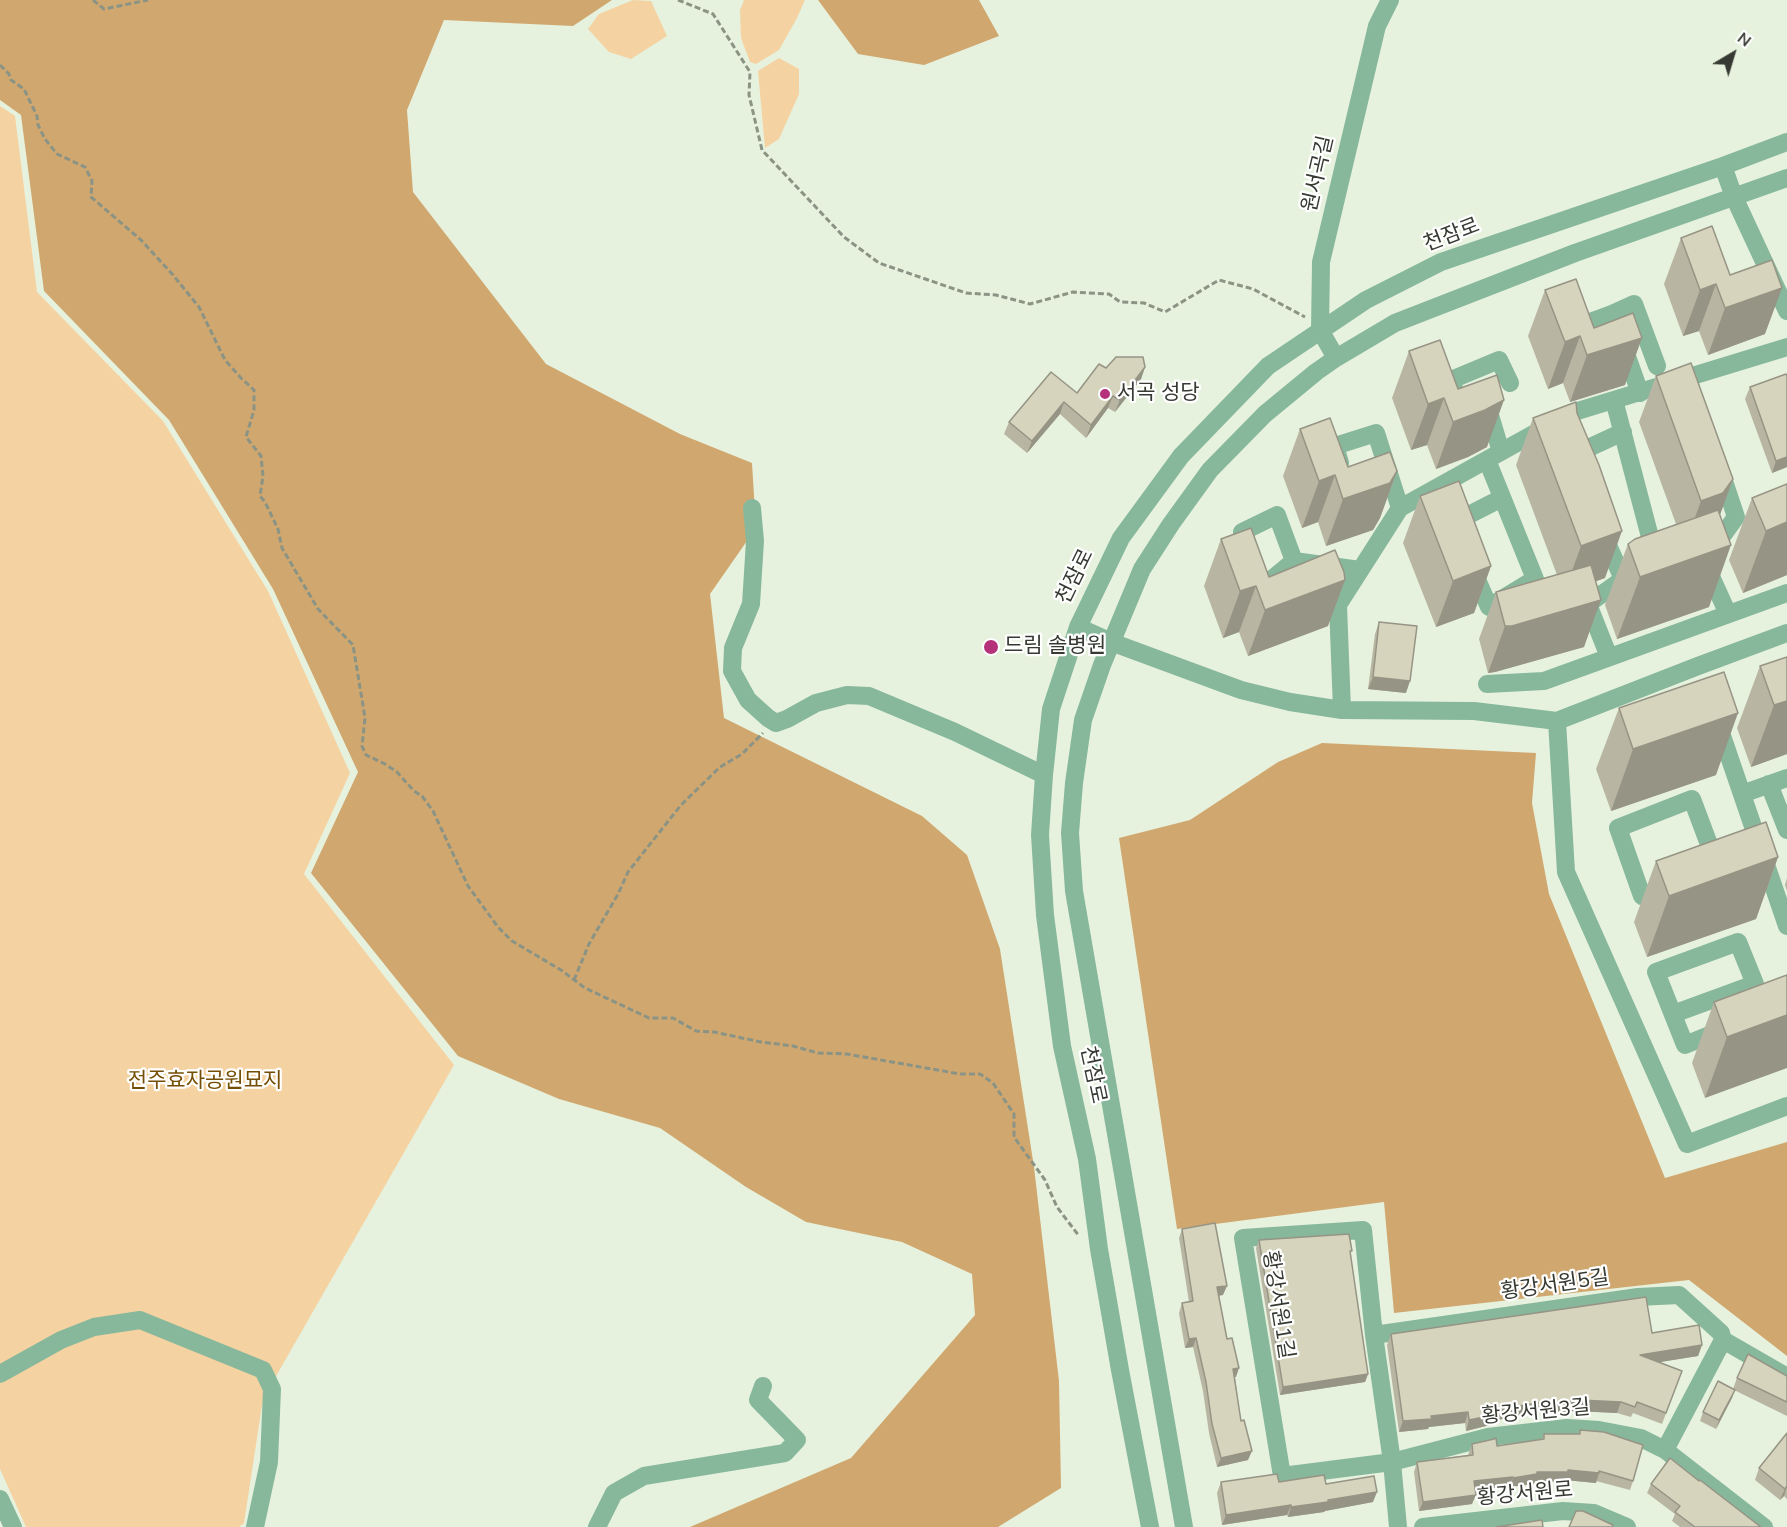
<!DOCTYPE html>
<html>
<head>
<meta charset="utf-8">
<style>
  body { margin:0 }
  #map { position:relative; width:1787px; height:1527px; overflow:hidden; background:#e7f2de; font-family:"Nunito Sans",sans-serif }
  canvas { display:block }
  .north { position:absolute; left:1703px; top:24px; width:60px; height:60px; -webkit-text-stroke:4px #fff; paint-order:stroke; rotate:38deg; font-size:16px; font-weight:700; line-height:24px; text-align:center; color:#363a32 }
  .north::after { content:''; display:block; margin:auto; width:21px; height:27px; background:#363a32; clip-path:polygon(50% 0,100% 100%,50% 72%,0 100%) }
</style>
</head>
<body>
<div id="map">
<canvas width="1787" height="1527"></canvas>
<div class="north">N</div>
</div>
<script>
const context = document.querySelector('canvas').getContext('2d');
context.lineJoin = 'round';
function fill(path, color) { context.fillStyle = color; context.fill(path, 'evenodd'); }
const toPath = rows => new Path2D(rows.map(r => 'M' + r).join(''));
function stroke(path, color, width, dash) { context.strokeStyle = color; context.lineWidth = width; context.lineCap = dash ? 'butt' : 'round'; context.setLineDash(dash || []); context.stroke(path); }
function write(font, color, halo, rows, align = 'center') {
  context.font = font + ' "Nunito Sans","Noto Sans KR",sans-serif'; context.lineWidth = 4.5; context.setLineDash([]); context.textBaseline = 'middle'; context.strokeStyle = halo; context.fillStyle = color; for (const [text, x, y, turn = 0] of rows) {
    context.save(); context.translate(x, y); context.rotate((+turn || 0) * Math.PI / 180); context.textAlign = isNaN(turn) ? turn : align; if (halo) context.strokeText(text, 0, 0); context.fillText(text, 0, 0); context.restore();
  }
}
fill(toPath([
  [633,0,651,1,667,36,631,59,609,52,588,29,599,14],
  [744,0,805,0,797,18,779,50,756,64,750,62,741,38,740,10],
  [779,58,799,69,799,94,779,139,765,148,758,71],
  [0,106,15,116,37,292,163,421,268,591,350,773,304,874,454,1065,263,1399,244,1523,239,1527,26,1527,0,1469]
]), '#f5d2a1');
fill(toPath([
  [0,0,612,0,573,26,444,20,407,110,413,192,546,364,680,434,752,463,756,528,710,594,724,718,922,816,967,855,1000,949,1034,1167,1059,1381,1061,1488,998,1527,690,1527,851,1458,975,1315,972,1274,902,1242,806,1222,746,1187,660,1128,559,1099,458,1056,311,873,358,772,273,589,169,420,44,291,21,115,0,100],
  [818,0,979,0,999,36,924,65,858,54],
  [1322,743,1536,753,1532,803,1549,894,1665,1178,1787,1142,1787,1356,1689,1280,1394,1313,1384,1202,1177,1229,1119,838,1190,820,1278,762]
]), '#d0a86f');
stroke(toPath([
  [93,0,104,9,148,0],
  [678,0,713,14,750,72,749,95,762,150,844,237,879,263,966,293,996,295,1030,304,1073,292,1109,294,1120,302,1144,303,1165,312,1219,280,1253,289,1305,317],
  [0,65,9,74,11,80,24,89,37,116,38,125,45,139,57,154,85,167,92,181,91,197,141,240,173,275,199,307,225,360,241,378,254,390,254,410,246,437,261,456,263,476,260,496,265,502,278,529,282,548,318,609,353,645,365,718,362,746,366,755,385,764,397,772,414,791,422,796,433,811,468,886,498,927,512,941,561,970,585,988,649,1018,673,1018,696,1031,714,1032,761,1042,793,1046,818,1053,847,1054,960,1074,980,1074,993,1083,1014,1114,1014,1137,1045,1180,1057,1207,1079,1236],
  [574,980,589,944,618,894,628,872,681,805,720,767,742,754,763,733]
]), '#8b9385', 3, [6, 3]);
stroke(toPath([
  [1723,166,1734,197,1787,311],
  [1587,339,1582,325,1612,314],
  [1336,358,1320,330,1321,262,1377,26,1390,0],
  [1640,393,1612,314,1634,304,1657,366],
  [1458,400,1451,380,1499,360,1510,383],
  [1614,400,1655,556],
  [1487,405,1501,452],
  [1571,456,1623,432],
  [1340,463,1335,446,1376,433,1400,508],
  [1720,469,1736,517,1704,561,1728,614],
  [752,508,755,541,751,604,733,648,732,671,748,700,768,718,776,723,787,719,816,703,847,695,869,696,955,732,1044,775],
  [1454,525,1453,523,1502,498],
  [1603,534,1623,579],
  [1249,548,1242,532,1277,515,1294,561,1360,570],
  [1473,570,1489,607,1535,579,1487,460],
  [1263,581,1265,585,1294,561],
  [1078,627,1111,642,1241,690,1290,702,1342,710,1474,711,1557,721,1698,666,1787,633],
  [1609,657,1588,604,1633,572],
  [1487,684,1544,681,1787,593],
  [1342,710,1338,605,1400,508,1571,413,1787,347],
  [1557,721,1566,872,1687,1144,1787,1106],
  [1718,724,1787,926],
  [1769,784,1787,830],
  [1742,794,1787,778],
  [1667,887,1642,896,1618,828,1692,799,1716,863],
  [1673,1014,1755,984,1738,942,1656,972,1685,1045,1724,1029],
  [1374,1335,1638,1297,1679,1295,1721,1333,1723,1340,1787,1377],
  [0,1374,61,1340,94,1327,140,1320,263,1370,272,1389,269,1462,255,1527],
  [1665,1450,1723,1340],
  [0,1499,13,1527],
  [597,1527,614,1493,644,1476,785,1453,797,1440,758,1400,763,1386],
  [1150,1527,1120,1370,1099,1249,1087,1159,1062,1046,1045,915,1040,835,1044,775,1051,709,1078,627,1121,538,1181,456,1268,366,1366,300,1441,262,1723,166,1787,142],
  [1184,1527,1074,891,1070,833,1074,783,1083,720,1102,665,1142,569,1171,524,1210,470,1265,414,1316,372,1336,358,1395,323,1575,253,1787,178],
  [1398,1527,1392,1462,1374,1335,1363,1230,1243,1238,1282,1476,1392,1462,1488,1437,1567,1428,1599,1430,1641,1438,1665,1450,1764,1527],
  [1423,1527,1563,1511,1594,1513,1627,1527]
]), '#87b89c', 18);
fill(toPath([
  [1681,238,1730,275,1765,334,1708,355,1699,331,1683,336,1664,284],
  [1545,290,1594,328,1625,385,1570,402,1563,383,1548,389,1528,336],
  [1409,351,1458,389,1487,447,1468,457,1436,469,1427,445,1411,450,1392,398],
  [1145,367,1141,379,1115,412,1108,408,1086,438,1060,414,1027,453,1004,434,1009,422,1077,393,1106,368],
  [1656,376,1733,479,1720,514,1709,607,1617,639,1605,605,1628,544,1676,524,1639,422],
  [1787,376,1787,467,1772,473,1745,399,1750,387],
  [1577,413,1605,578,1596,581,1584,647,1495,672,1488,673,1479,639,1496,592,1557,575,1516,465,1533,418],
  [1300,429,1348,467,1397,471,1380,518,1373,530,1326,546,1318,522,1302,528,1283,476],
  [1787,484,1787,575,1743,593,1729,560,1752,498],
  [1420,496,1491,566,1474,613,1436,627,1403,543],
  [1221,539,1269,577,1328,626,1248,656,1239,632,1223,638,1204,586],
  [1379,622,1406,693,1368,689,1375,634],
  [1787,657,1787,754,1751,767,1737,728,1760,666],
  [1619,708,1716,775,1611,811,1596,769],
  [1778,857,1756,919,1647,957,1634,922,1656,861],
  [1787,878,1787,891,1785,885],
  [1787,975,1705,1098,1692,1063,1714,1002],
  [1182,1229,1223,1295,1219,1296,1227,1339,1236,1377,1235,1377,1241,1421,1248,1460,1217,1467,1209,1433,1203,1391,1193,1347,1185,1348,1179,1313,1182,1303,1189,1302,1179,1238],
  [1259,1240,1350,1255,1368,1374,1365,1382,1280,1395,1256,1248],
  [1652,1333,1702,1345,1698,1356,1659,1362,1682,1371,1662,1424,1633,1413,1631,1417,1617,1413,1575,1411,1541,1414,1540,1412,1492,1421,1490,1425,1466,1431,1465,1423,1429,1427,1428,1429,1399,1432,1387,1345,1391,1334],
  [1787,1376,1787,1416,1734,1390,1732,1398,1716,1429,1700,1421,1703,1412,1733,1389,1737,1378],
  [1580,1430,1633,1481,1630,1490,1596,1481,1596,1483,1565,1480,1564,1482,1535,1481,1534,1484,1509,1487,1509,1486,1475,1490,1472,1504,1419,1511,1414,1472,1417,1462,1468,1455,1472,1444,1497,1446,1542,1439,1544,1434,1579,1434],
  [1787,1433,1787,1499,1784,1496,1780,1500,1755,1480,1759,1468],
  [1221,1482,1279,1482,1326,1484,1373,1502,1325,1511,1324,1512,1288,1517,1287,1515,1222,1525,1217,1493],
  [1651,1484,1761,1527,1680,1527,1672,1521,1675,1514,1647,1493]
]), '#b8b6a3');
fill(toPath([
  [1716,284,1699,331,1683,336,1700,290],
  [1782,288,1765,334,1708,355,1725,308],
  [1580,336,1563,383,1548,389,1565,342],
  [1642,338,1625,385,1570,402,1587,355],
  [1145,367,1141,379,1115,412,1120,400],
  [1113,396,1108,408,1086,438,1091,425],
  [1444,398,1427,445,1411,450,1428,404],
  [1504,400,1487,447,1468,457,1436,469,1453,422],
  [1064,402,1060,414,1027,453,1032,441],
  [1787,457,1787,467,1772,473,1776,461],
  [1397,471,1380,518,1373,530,1326,546,1343,499],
  [1335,475,1318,522,1302,528,1319,481],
  [1733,479,1716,526,1684,547,1701,501],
  [1787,522,1787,575,1743,593,1766,531],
  [1622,531,1605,578,1564,593,1581,546],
  [1731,545,1709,607,1617,639,1640,577],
  [1491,566,1474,613,1436,627,1453,581],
  [1345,580,1328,626,1248,656,1265,610],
  [1256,586,1239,632,1223,638,1240,591],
  [1601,600,1584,647,1495,672,1488,673,1505,626],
  [1373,677,1410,681,1406,693,1368,689],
  [1787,701,1787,754,1751,767,1774,705],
  [1738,713,1716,775,1611,811,1633,749],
  [1778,857,1756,919,1647,957,1669,896],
  [1787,1015,1787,1068,1705,1098,1727,1037],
  [1227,1286,1223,1295,1214,1296,1217,1287],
  [1196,1338,1193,1347,1185,1348,1189,1339],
  [1702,1345,1698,1356,1636,1366,1640,1355],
  [1239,1368,1236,1377,1230,1378,1233,1369],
  [1368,1374,1365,1382,1280,1395,1283,1387],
  [1735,1390,1732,1398,1716,1429,1719,1420],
  [1579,1400,1621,1402,1617,1413,1575,1411,1541,1414,1545,1403],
  [1544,1402,1540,1412,1492,1421,1490,1425,1466,1431,1469,1420,1494,1410],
  [1468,1412,1465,1423,1429,1427,1428,1429,1399,1432,1403,1421,1431,1416],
  [1252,1451,1248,1460,1217,1467,1221,1458],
  [1568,1470,1599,1473,1596,1483,1565,1480,1564,1482,1535,1481,1534,1484,1509,1487,1513,1478,1537,1472],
  [1513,1477,1509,1486,1470,1491,1474,1481],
  [1787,1486,1784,1496,1780,1500,1785,1489],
  [1377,1492,1373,1502,1325,1511,1324,1512,1288,1517,1291,1507],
  [1476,1495,1472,1504,1419,1511,1423,1502],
  [1291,1505,1287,1515,1222,1525,1226,1515]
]), '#969484');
const building = toPath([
  [1712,226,1730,275,1772,260,1782,288,1725,308,1716,284,1700,290,1681,238,1712,226],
  [1576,279,1594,328,1633,313,1642,338,1587,355,1580,336,1565,342,1545,290,1576,279],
  [1440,340,1458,389,1497,375,1504,400,1485,410,1453,422,1444,398,1428,404,1409,351,1440,340],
  [1116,357,1143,357,1145,367,1120,400,1113,396,1091,425,1064,402,1032,441,1009,422,1051,372,1077,393,1099,364,1106,368,1116,357],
  [1691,363,1733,479,1723,493,1701,501,1656,376,1691,363],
  [1786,374,1787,376,1787,457,1776,461,1750,387,1786,374],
  [1576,402,1577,413,1599,465,1622,531,1581,546,1533,418,1576,402],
  [1330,418,1348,467,1390,452,1397,471,1390,483,1343,499,1335,475,1319,481,1300,429,1330,418],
  [1459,481,1491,566,1453,581,1420,496,1459,481],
  [1787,484,1787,522,1766,531,1752,498,1787,484],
  [1718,510,1731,545,1640,577,1628,544,1635,539,1718,510],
  [1251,528,1269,577,1335,550,1344,572,1345,580,1265,610,1256,586,1240,591,1221,539,1251,528],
  [1591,565,1601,600,1512,626,1505,626,1496,592,1591,565],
  [1379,622,1417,626,1410,681,1373,677,1379,622],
  [1787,657,1787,701,1774,705,1760,666,1787,657],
  [1724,672,1738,713,1633,749,1619,708,1724,672],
  [1766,822,1778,857,1669,896,1656,861,1766,822],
  [1787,975,1787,1015,1727,1037,1714,1002,1787,975],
  [1215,1223,1227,1286,1217,1287,1227,1339,1232,1338,1239,1368,1233,1369,1241,1421,1244,1420,1252,1451,1221,1458,1212,1424,1206,1382,1196,1338,1189,1339,1182,1303,1193,1301,1182,1229,1215,1223],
  [1349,1234,1352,1251,1350,1251,1368,1374,1283,1387,1259,1240,1349,1234],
  [1646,1297,1652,1333,1699,1325,1702,1345,1640,1355,1682,1371,1666,1413,1637,1402,1635,1407,1621,1402,1579,1400,1545,1403,1544,1402,1494,1410,1494,1415,1469,1420,1468,1412,1431,1416,1432,1419,1403,1421,1391,1334,1646,1297],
  [1748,1354,1787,1376,1787,1402,1737,1378,1748,1354],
  [1718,1381,1735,1390,1719,1420,1703,1412,1718,1381],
  [1580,1430,1604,1432,1643,1445,1633,1481,1599,1471,1599,1473,1568,1470,1568,1472,1537,1472,1537,1474,1513,1478,1513,1477,1474,1481,1476,1495,1423,1502,1417,1462,1473,1455,1472,1444,1494,1439,1496,1438,1497,1446,1544,1439,1544,1434,1580,1434,1580,1430],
  [1787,1433,1787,1486,1785,1489,1759,1468,1787,1433],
  [1670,1458,1699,1481,1700,1480,1761,1527,1695,1527,1675,1512,1680,1506,1651,1484,1670,1458],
  [1277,1474,1279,1482,1324,1475,1326,1484,1374,1476,1377,1492,1328,1500,1328,1502,1291,1507,1291,1505,1226,1515,1221,1482,1277,1474],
  [1576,1511,1583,1511,1613,1525,1612,1527,1569,1527,1576,1511],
  [1542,1520,1543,1527,1496,1527,1542,1520]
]);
fill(building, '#d6d4bd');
stroke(building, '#969484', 1.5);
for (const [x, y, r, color] of [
  [1105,394,6,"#b5327a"],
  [991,647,8,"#b5327a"]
]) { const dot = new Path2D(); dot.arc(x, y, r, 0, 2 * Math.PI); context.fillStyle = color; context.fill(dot); stroke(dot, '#fff', 2); }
write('21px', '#363a32', '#fff', [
  ["원서곡길",1319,174,-77],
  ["천잠로",1452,236,-21],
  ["천잠로",1076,577,-64],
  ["천잠로",1092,1075,78],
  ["황강서원5길",1555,1286,-8],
  ["황강서원1길",1277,1305,81],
  ["황강서원3길",1536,1413,-5],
  ["황강서원로",1525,1495,-5]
]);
write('21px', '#363a32', '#fff', [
  ["서곡 성당",1117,394],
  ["드림 솔병원",1004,647]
], 'left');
write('21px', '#754e05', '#fff', [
  ["전주효자공원묘지",205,1082]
]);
</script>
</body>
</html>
